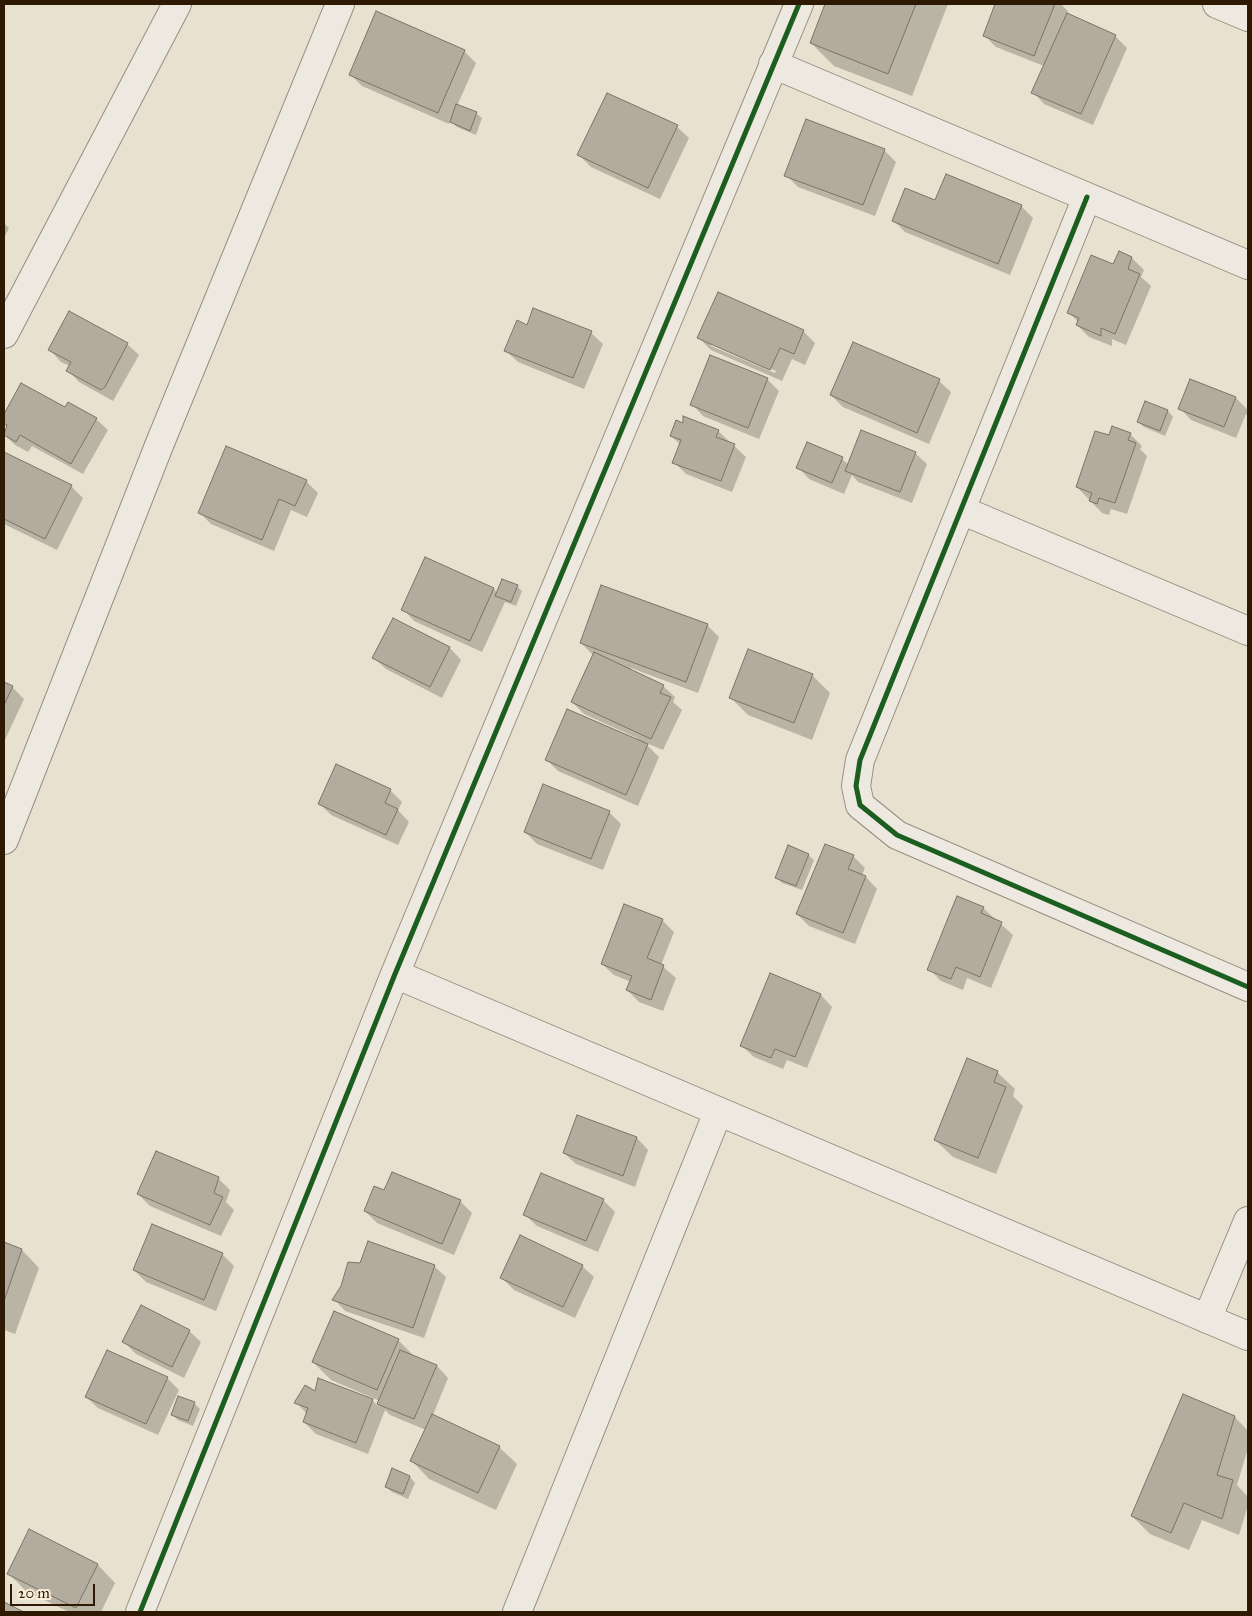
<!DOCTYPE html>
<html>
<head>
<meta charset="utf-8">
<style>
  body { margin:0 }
  #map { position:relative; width:1252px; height:1616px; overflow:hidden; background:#e9e1cf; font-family:"IM FELL Great Primer",serif }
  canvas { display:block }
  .frame { position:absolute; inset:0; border:5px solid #2e1902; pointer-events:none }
  .scale { position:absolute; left:10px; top:1584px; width:85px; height:22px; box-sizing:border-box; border:2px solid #2e1902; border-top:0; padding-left:6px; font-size:15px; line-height:18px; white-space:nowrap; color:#2e1902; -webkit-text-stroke:4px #f8eed9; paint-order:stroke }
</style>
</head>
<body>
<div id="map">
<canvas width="1252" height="1616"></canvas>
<div class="frame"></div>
<div class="scale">20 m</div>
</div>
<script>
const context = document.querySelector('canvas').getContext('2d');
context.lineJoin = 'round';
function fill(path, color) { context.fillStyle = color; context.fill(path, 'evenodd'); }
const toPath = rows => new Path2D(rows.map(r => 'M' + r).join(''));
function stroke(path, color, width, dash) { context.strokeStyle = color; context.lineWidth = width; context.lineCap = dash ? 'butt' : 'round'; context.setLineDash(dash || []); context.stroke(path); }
fill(toPath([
  [827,4,948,4,912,96,834,66,811,43],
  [996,4,1061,4,1068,11,1067,14,1115,36,1127,48,1093,125,1044,104,1033,92,1044,66,996,47,985,36],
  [464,51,476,63,457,106,476,113,482,118,476,135,457,127,451,121,449,124,362,86,350,74],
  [677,127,689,138,660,199,591,167,579,155],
  [884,150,896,162,875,216,798,187,786,175],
  [936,202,1021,206,1033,218,1010,275,905,232,893,220],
  [4,223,9,228,4,238],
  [1119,253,1132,258,1144,270,1141,277,1151,286,1126,345,1112,339,1112,346,1089,337,1077,325,1078,322,1069,312,1114,266],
  [527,326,591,333,603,344,584,389,518,362,506,351],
  [803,331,815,343,805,365,792,359,782,381,711,350,699,338],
  [711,343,776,371,775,373,711,346],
  [127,344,139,355,113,401,79,382,68,370,70,366,61,362,50,350],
  [767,379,779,391,759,439,703,416,692,404],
  [939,381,951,392,929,444,843,407,831,395],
  [22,385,65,408,96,419,108,430,83,474,32,446,28,452,15,445,4,434,7,427,4,423,4,416],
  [1236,398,1248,410,1248,416,1246,414,1236,438,1191,420,1180,408],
  [1146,402,1168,411,1173,417,1165,436,1144,427,1138,422],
  [684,425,718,431,746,457,732,492,686,474,674,462,681,445,671,436],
  [1130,434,1142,446,1140,449,1147,456,1127,514,1111,509,1109,515,1102,513,1077,487,1110,437],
  [915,453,927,464,912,503,858,482,852,475,844,494,809,479,798,467,842,459,849,465],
  [4,454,71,486,83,498,57,550,4,524],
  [306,481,318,493,307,517,291,510,274,551,211,524,199,512],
  [426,559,494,589,497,593,517,586,522,591,516,606,505,602,482,652,414,621,403,609],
  [394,619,450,648,461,660,442,698,386,669,374,658],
  [707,625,719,637,698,693,631,668,630,670,663,686,675,697,673,702,682,710,663,750,644,742,659,757,638,806,558,771,547,760,636,740,637,738,584,714,572,702,593,655,581,643],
  [812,675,830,693,812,740,748,715,731,698],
  [4,683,12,687,24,699,4,742],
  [390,790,402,802,398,810,409,822,398,845,331,815,319,803],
  [609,812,621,824,603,870,537,844,525,832],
  [808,855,814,860,802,890,782,883,777,878],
  [853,856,865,868,862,875,866,877,877,889,855,944,809,926,797,914],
  [983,908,1013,935,991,988,967,978,963,990,941,981,929,969],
  [662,920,674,932,661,965,676,978,663,1011,639,1002,627,990,631,982,614,975,602,964],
  [771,975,821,995,832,1007,807,1068,787,1060,783,1069,754,1057,742,1046],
  [997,1072,1015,1089,1013,1096,1023,1106,996,1174,953,1157,935,1140],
  [578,1116,637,1138,648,1150,635,1187,576,1164,564,1153],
  [218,1178,230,1190,226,1202,234,1210,221,1236,150,1206,138,1194],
  [385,1192,460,1201,472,1213,454,1255,377,1223,365,1211],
  [603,1200,615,1212,598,1252,537,1226,525,1215],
  [153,1226,222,1254,234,1266,216,1311,146,1282,134,1270],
  [4,1244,22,1250,39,1268,15,1334,4,1330],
  [361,1264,434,1266,446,1277,424,1338,345,1311,334,1299],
  [582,1266,594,1277,575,1318,514,1290,502,1278],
  [189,1331,201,1342,184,1378,136,1354,124,1342],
  [398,1340,416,1358,437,1366,448,1378,433,1415,499,1447,517,1464,496,1510,429,1479,412,1461,426,1430,390,1415,385,1410,368,1454,316,1434,304,1422,307,1414,296,1402,316,1393,319,1380,372,1400,378,1406,380,1401,331,1380,313,1362],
  [167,1378,179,1390,158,1435,98,1408,86,1397],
  [1183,1396,1235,1417,1248,1431,1248,1448,1237,1485,1248,1497,1248,1505,1239,1535,1202,1520,1189,1550,1150,1534,1132,1516],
  [194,1403,200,1409,193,1426,178,1420,172,1415],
  [410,1477,415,1483,408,1499,392,1492,386,1487],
  [29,1531,98,1565,115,1583,101,1612,69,1612,26,1591,8,1573]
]), '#0003');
const building = toPath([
  [825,4,916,4,888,74,810,43,825,4],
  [995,4,1055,4,1034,56,983,36,995,4],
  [376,11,465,50,438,113,349,75,376,11],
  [1067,13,1116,35,1081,114,1031,93,1067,13],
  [607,93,678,125,648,188,577,155,607,93],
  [456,104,477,112,470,131,450,122,456,104],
  [806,119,885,149,863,205,784,176,806,119],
  [946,174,1022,205,998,264,892,221,905,188,935,200,946,174],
  [1119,251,1132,257,1128,269,1140,274,1115,334,1101,328,1101,336,1076,325,1079,318,1067,313,1091,255,1113,264,1119,251],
  [718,292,804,330,794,354,780,348,770,370,697,338,718,292],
  [533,308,592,331,573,378,504,351,517,320,527,325,533,308],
  [69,311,128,343,105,387,101,390,66,371,71,362,48,350,69,311],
  [853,342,940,379,917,433,830,395,853,342],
  [710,355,768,378,748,428,690,405,710,355],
  [1190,379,1236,397,1224,427,1178,409,1190,379],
  [21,383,65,407,68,402,97,418,71,464,20,435,16,442,4,435,7,425,4,423,4,414,21,383],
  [1145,401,1168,410,1160,431,1137,422,1145,401],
  [683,416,719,430,716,437,735,444,721,481,672,463,681,440,670,436,676,420,683,423,683,416],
  [1112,426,1131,433,1128,440,1136,443,1115,503,1099,498,1097,504,1089,501,1092,493,1076,487,1095,431,1109,435,1112,426],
  [861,430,916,452,900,492,845,471,861,430],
  [807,442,843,457,832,483,796,468,807,442],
  [226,446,307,480,295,506,279,499,262,540,198,513,226,446],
  [4,452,72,485,45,539,4,519,4,452],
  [425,557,494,588,470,641,401,610,425,557],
  [502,579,518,585,511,602,495,596,502,579],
  [601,585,708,624,686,682,580,643,601,585],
  [393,618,450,647,430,687,372,658,393,618],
  [748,649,813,674,794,723,729,698,748,649],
  [594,652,664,685,660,693,671,697,651,739,571,702,594,652],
  [4,682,13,686,4,705,4,682],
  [567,709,648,744,626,795,545,760,567,709],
  [336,764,391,789,385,803,398,809,386,835,318,804,336,764],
  [543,784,610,811,591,859,524,832,543,784],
  [825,844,854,855,848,869,866,876,843,933,796,914,825,844],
  [788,845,809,854,796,886,775,878,788,845],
  [957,896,984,907,981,913,1002,922,980,977,956,967,951,979,927,970,957,896],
  [624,904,663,919,647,958,664,965,651,1000,626,990,632,976,601,964,624,904],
  [770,973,821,994,795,1057,775,1049,771,1058,740,1046,770,973],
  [967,1058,998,1071,994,1082,1006,1087,978,1158,934,1140,967,1058],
  [577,1115,637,1137,623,1176,563,1153,577,1115],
  [156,1151,219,1177,214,1193,223,1197,210,1225,137,1194,156,1151],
  [392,1172,461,1200,442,1244,364,1211,374,1186,384,1190,392,1172],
  [541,1173,604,1199,586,1241,523,1215,541,1173],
  [152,1224,223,1253,204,1300,133,1270,152,1224],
  [520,1235,583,1265,563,1307,500,1278,520,1235],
  [368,1241,435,1265,413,1328,332,1300,341,1286,348,1262,360,1263,368,1241],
  [4,1242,22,1249,4,1301,4,1242],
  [141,1305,190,1330,172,1367,122,1342,141,1305],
  [334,1311,399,1339,377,1390,312,1362,334,1311],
  [107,1350,168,1377,146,1424,85,1397,107,1350],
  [400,1350,437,1365,414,1419,377,1404,400,1350],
  [318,1378,373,1399,356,1443,303,1422,308,1408,294,1403,305,1385,315,1391,318,1378],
  [1183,1394,1235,1416,1217,1475,1233,1480,1222,1519,1184,1503,1171,1533,1131,1516,1183,1394],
  [178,1396,195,1402,188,1421,171,1415,178,1396],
  [432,1414,500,1446,478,1493,410,1461,432,1414],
  [392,1468,410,1476,403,1494,385,1487,392,1468],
  [29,1529,98,1564,76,1608,7,1574,29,1529],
  [4,1602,24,1612,4,1612,4,1602]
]);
fill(building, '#b3ac9e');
stroke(building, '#7a7266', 1);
const minor = toPath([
  [1217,4,1248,17],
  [773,64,1248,265],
  [1087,197,860,760,856,786,860,805,897,835,1248,987],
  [4,334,177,4],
  [961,510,1248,631],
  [4,840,160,443,340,4],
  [395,974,1248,1336],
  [1207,1319,1248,1221],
  [140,1612,395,974,799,4],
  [517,1612,718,1112]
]);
stroke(minor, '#958e81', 30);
stroke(minor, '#ede9e0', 28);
stroke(toPath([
  [1087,197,860,760,856,786,860,805,897,835,1248,987],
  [140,1612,395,974,799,4]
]), '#1b5e20', 5);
</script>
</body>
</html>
